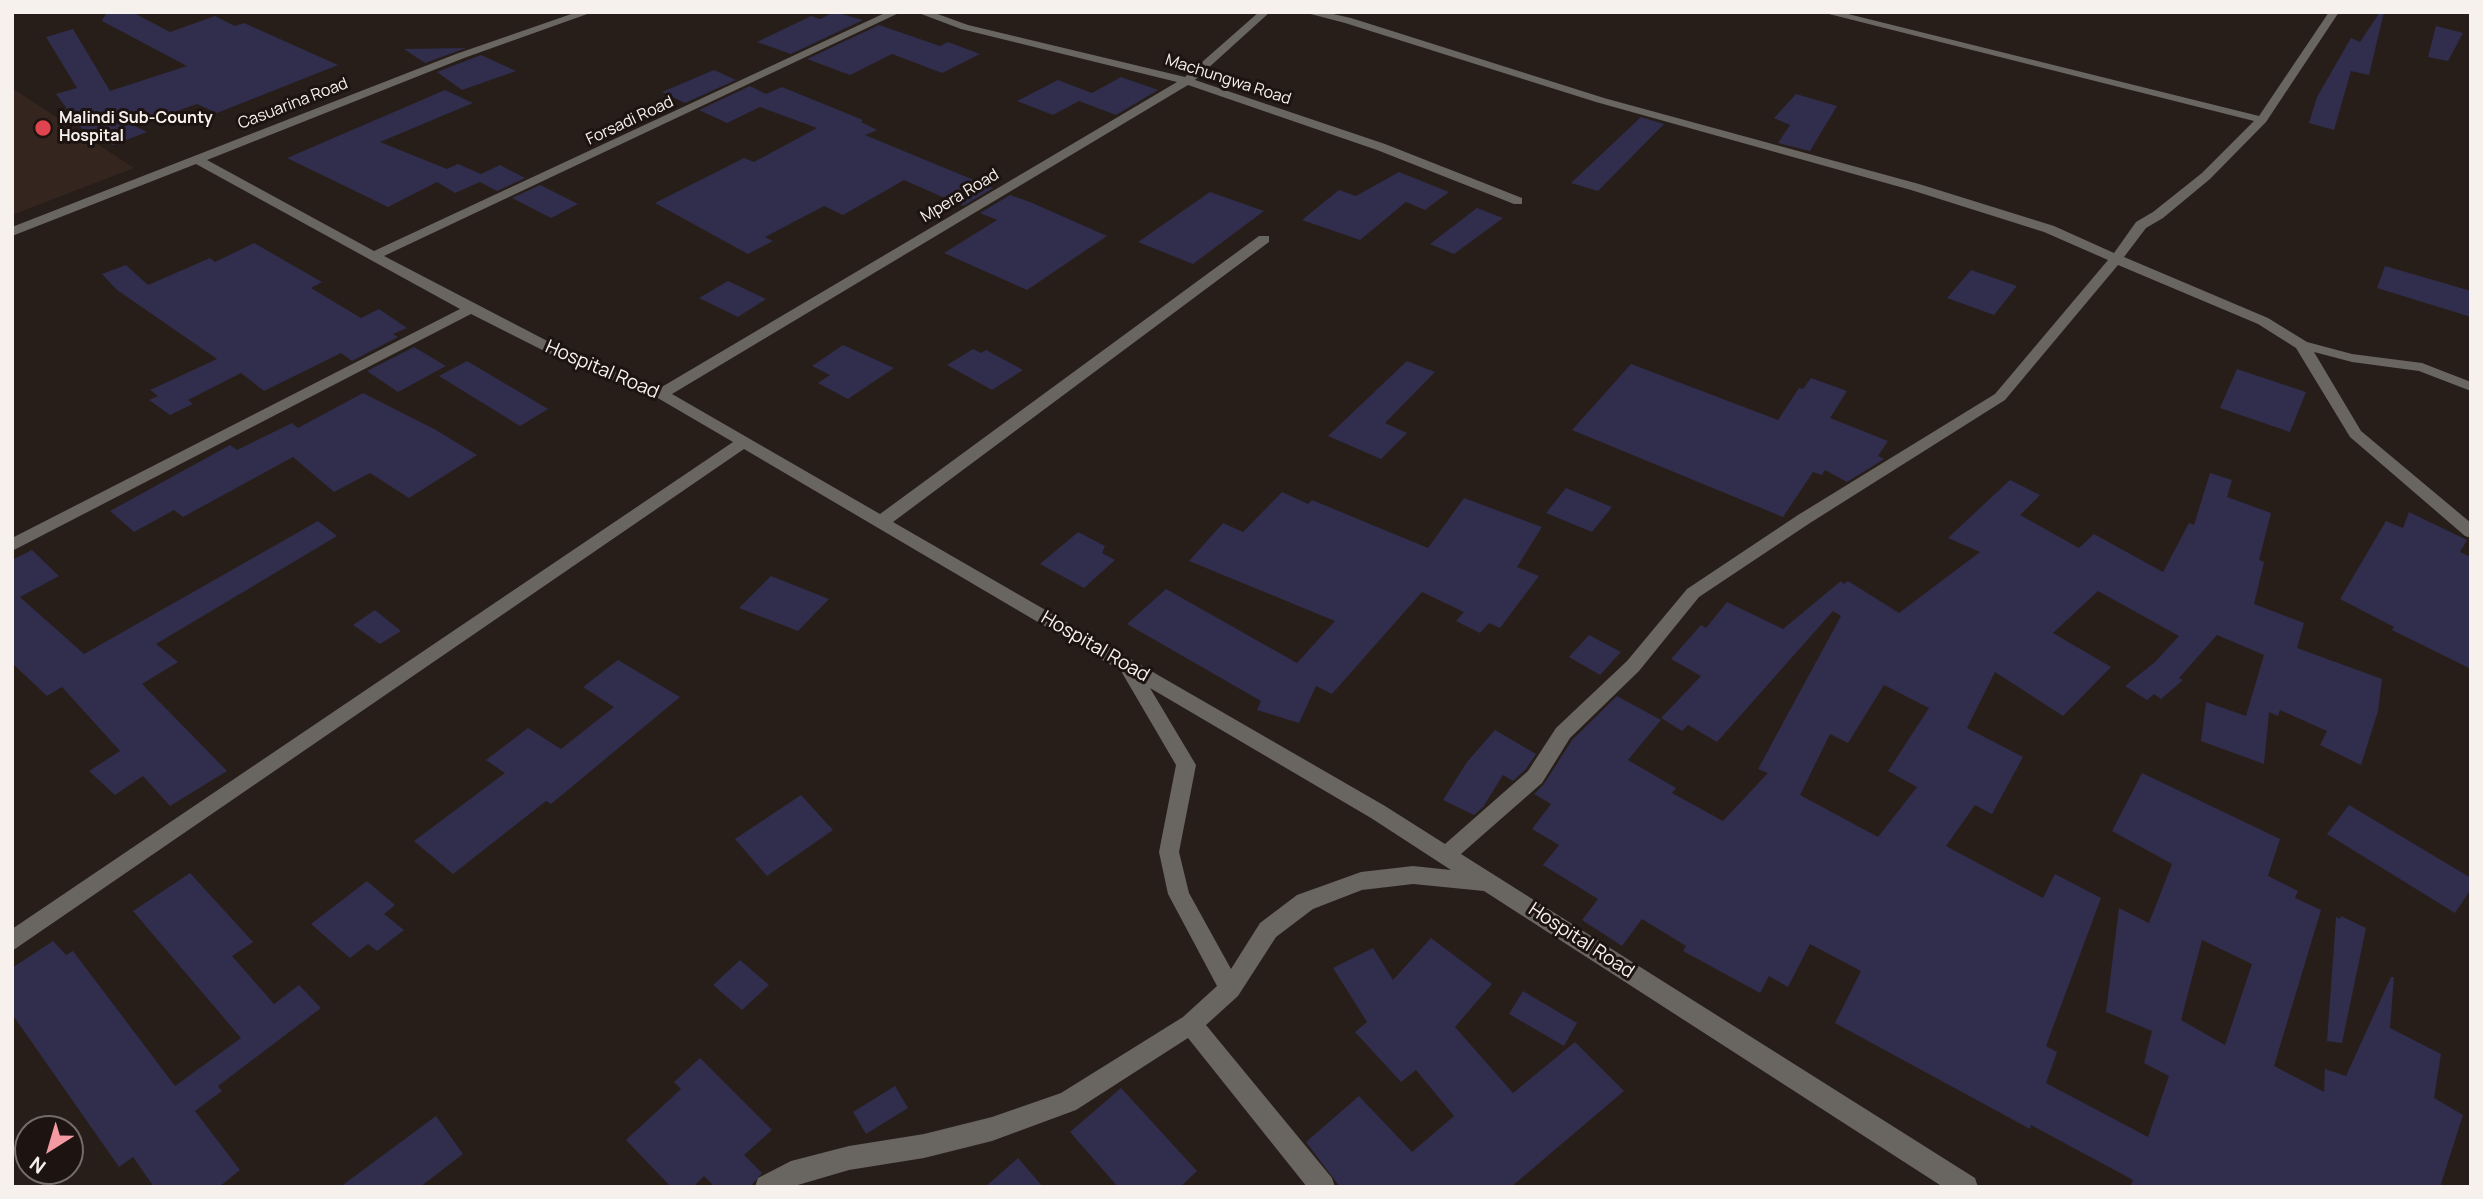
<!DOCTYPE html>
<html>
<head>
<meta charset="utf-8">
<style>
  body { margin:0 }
  #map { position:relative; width:2483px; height:1199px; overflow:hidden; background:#271e1a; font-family:Manrope,sans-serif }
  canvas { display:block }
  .frame { position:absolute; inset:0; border:14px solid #f7f1ee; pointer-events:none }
  .north { position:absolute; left:14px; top:1115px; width:70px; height:70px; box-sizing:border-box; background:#1d1411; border:2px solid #746c69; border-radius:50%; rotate:217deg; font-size:19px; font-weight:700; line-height:28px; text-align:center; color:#f7f1ee }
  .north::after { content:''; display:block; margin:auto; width:24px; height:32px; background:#f49aa2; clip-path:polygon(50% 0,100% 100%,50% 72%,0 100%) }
</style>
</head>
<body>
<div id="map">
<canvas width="2483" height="1199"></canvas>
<div class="frame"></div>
<div class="north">N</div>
</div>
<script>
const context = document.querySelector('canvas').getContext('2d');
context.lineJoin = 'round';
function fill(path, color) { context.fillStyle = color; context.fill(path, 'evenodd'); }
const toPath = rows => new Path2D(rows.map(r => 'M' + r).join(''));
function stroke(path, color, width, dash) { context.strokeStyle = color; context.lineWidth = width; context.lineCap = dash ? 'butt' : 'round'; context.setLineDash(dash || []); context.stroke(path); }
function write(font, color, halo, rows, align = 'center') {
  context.font = font + ' Manrope,sans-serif'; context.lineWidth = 6; context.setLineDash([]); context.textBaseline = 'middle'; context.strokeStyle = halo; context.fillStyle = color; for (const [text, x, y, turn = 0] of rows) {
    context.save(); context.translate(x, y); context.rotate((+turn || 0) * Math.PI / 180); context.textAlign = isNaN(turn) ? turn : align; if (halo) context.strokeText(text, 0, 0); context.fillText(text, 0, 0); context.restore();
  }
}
fill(toPath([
  [12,88,134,168,12,215]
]), '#34251f');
fill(toPath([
  [107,12,132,12,170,32,215,16,235,26,244,23,338,65,217,113,197,104,135,126,147,132,113,145,82,129,56,94,77,88,46,37,73,29,110,91,187,66,102,21],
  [834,12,863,20,791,54,757,42,811,16,820,19],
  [2380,12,2384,12,2369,75,2351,71,2334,130,2309,123,2317,97,2351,38,2360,42],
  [879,25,940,46,948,42,980,54,942,73,892,54,850,75,807,59],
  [2436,26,2463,33,2448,61,2428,57],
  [466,48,425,63,404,49],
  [481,55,516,71,462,90,437,72],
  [714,70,736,80,685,103,662,92],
  [1121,77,1158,90,1116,115,1079,101,1053,115,1017,101,1058,80,1092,93],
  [750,86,766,94,782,87,863,120,861,122,877,130,865,135,993,188,963,206,904,180,843,215,824,206,765,237,773,241,748,254,655,203,744,158,754,162,817,128,760,107,727,123,699,110],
  [445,90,473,103,380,142,447,169,458,164,481,174,500,165,525,178,497,191,480,182,455,193,437,182,388,207,287,158],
  [1796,94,1837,106,1810,151,1778,143,1790,125,1774,118],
  [1641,117,1664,124,1598,191,1571,183],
  [1399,172,1449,192,1425,210,1406,202,1360,240,1302,220,1339,190,1356,196],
  [540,185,578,204,551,218,512,198],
  [1210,192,1264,211,1193,264,1138,242],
  [1010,195,1030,202,1107,236,1027,290,944,253,997,220,980,213],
  [1477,208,1503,218,1454,254,1430,244],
  [254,243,322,282,311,288,361,318,379,309,407,328,393,334,398,337,352,361,341,353,264,391,241,373,188,400,193,404,170,415,149,400,158,396,150,390,217,359,117,290,102,274,126,265,148,285,210,258,215,262],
  [2385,266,2471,291,2471,317,2377,288],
  [1971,270,2017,286,1994,315,1947,298],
  [728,281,766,299,738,317,699,298],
  [843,345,894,368,848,399,818,383,830,375,812,366],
  [414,347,446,366,398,392,367,371],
  [973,349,981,353,986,350,1023,370,992,390,947,365],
  [467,361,548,409,520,426,439,376],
  [1407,361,1435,372,1385,423,1407,433,1381,459,1328,436],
  [1631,364,1778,420,1799,388,1803,389,1811,378,1847,391,1830,418,1888,441,1878,456,1884,459,1847,482,1825,470,1822,475,1813,472,1783,517,1572,430],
  [2237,369,2306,392,2290,432,2220,408],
  [363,393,436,430,477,455,409,498,370,473,334,492,293,457,183,517,174,510,134,532,110,511,230,445,237,450,292,423,298,428],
  [2210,473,2232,480,2227,497,2271,513,2259,560,2264,562,2254,604,2304,623,2297,648,2382,679,2378,711,2361,765,2320,745,2327,731,2280,710,2278,716,2269,712,2264,764,2201,741,2206,702,2246,716,2264,655,2217,635,2179,678,2183,680,2161,699,2154,694,2147,700,2125,686,2155,662,2179,636,2098,591,2053,633,2111,667,2063,716,1995,672,1967,728,2023,757,1992,814,1975,805,1946,846,2043,898,2055,874,2101,898,2046,1046,2057,1052,2046,1083,2148,1137,2169,1076,2144,1063,2152,1031,2106,1012,2119,908,2149,923,2172,864,2112,831,2142,773,2280,839,2268,876,2298,891,2295,898,2321,910,2274,1066,2324,1092,2325,1069,2346,1076,2391,977,2394,977,2390,1028,2441,1054,2434,1098,2463,1115,2440,1187,2130,1187,2133,1180,2031,1125,2030,1129,1835,1023,1861,971,1810,944,1788,987,1769,976,1760,993,1683,951,1686,946,1642,919,1622,946,1582,920,1598,899,1543,865,1559,845,1532,829,1551,804,1534,794,1544,784,1572,740,1617,696,1661,720,1628,760,1676,788,1672,793,1723,821,1768,773,1758,769,1841,616,1833,611,1717,742,1688,725,1682,731,1661,718,1701,676,1671,659,1701,625,1706,628,1727,602,1783,629,1841,581,1844,584,1848,581,1899,613,1980,552,1948,538,2010,480,2040,495,2020,515,2079,548,2094,534,2163,572,2189,523,2194,525],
  [1884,685,1929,708,1888,771,1917,787,1878,837,1800,795,1830,734,1848,743],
  [2202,940,2252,964,2225,1045,2181,1020],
  [1566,488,1612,507,1592,532,1546,513],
  [1282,492,1308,504,1312,500,1428,548,1464,498,1542,527,1517,567,1539,576,1500,628,1489,623,1480,633,1456,621,1464,612,1422,592,1332,694,1316,686,1299,723,1257,710,1261,701,1127,624,1166,589,1297,663,1335,621,1189,561,1223,523,1243,532],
  [2409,512,2467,540,2460,552,2471,557,2471,669,2392,630,2394,627,2340,599,2386,521,2403,528],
  [318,521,337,536,156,644,178,662,142,684,227,771,170,806,143,776,115,795,89,771,120,751,62,687,47,696,12,663,12,560,32,550,59,576,20,597,84,654],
  [1078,532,1105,546,1102,553,1115,560,1084,588,1040,564],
  [771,576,829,599,798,631,739,608],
  [375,610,401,631,380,644,353,625],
  [1589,635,1621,652,1600,675,1569,657],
  [618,660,680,697,551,804,546,801,453,874,414,841,505,773,486,760,528,728,561,749,614,707,583,687],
  [1495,730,1536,754,1526,769,1513,781,1503,775,1483,807,1474,815,1443,800,1467,762],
  [801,795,833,830,767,876,735,839],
  [2349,805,2471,878,2471,889,2455,913,2327,834],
  [190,873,253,942,232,956,274,1004,299,985,321,1008,218,1086,222,1091,195,1111,240,1170,219,1187,154,1187,133,1157,119,1167,12,1014,12,968,53,941,66,955,73,951,175,1086,241,1038,133,911],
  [367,881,395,905,384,914,404,930,377,951,368,944,350,958,311,924],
  [2341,916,2366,928,2342,1043,2327,1041,2336,917,2340,919],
  [1431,938,1492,984,1455,1027,1513,1093,1575,1042,1624,1091,1511,1187,1340,1187,1306,1142,1359,1096,1412,1152,1454,1116,1416,1070,1401,1082,1355,1032,1367,1022,1333,968,1373,948,1393,980],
  [740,960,769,985,742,1010,713,985],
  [1523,991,1577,1023,1564,1046,1509,1014],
  [700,1058,772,1130,744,1155,762,1173,750,1187,715,1187,704,1176,693,1187,671,1187,626,1140,681,1089,674,1082],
  [895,1086,908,1108,866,1134,853,1112],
  [1121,1088,1197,1171,1180,1187,1118,1187,1070,1132],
  [436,1116,463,1154,420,1187,340,1187],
  [1018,1158,1043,1187,985,1187]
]), '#302d4d');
fill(toPath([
  [577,12,593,12,464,58,207,160,374,251,887,12,901,12,384,256,580,358,660,388,1177,82,961,29,916,12,932,12,968,25,1185,77,1259,12,1270,12,1195,80,1385,144,1522,198,1522,204,1514,204,1377,150,1188,85,672,394,880,514,1259,236,1269,236,1269,242,893,522,1385,806,1445,844,1528,771,1556,728,1627,661,1687,589,1798,515,1995,394,2108,260,2044,232,1911,190,1596,102,1345,23,1303,12,1324,12,1351,18,1604,98,1919,184,2054,226,2114,253,2136,222,2153,212,2202,173,2254,121,1821,12,1840,12,2259,116,2329,12,2339,12,2266,122,2210,179,2163,218,2146,228,2124,257,2268,318,2307,342,2352,354,2422,363,2471,382,2471,391,2419,371,2352,362,2314,352,2361,431,2471,523,2471,538,2465,536,2350,437,2296,348,2258,324,2118,265,2005,400,1810,523,1699,597,1639,671,1570,738,1542,783,1461,854,1975,1178,1978,1187,1943,1187,1484,891,1413,884,1362,890,1313,909,1276,937,1238,996,1206,1025,1332,1178,1335,1187,1307,1187,1188,1038,1076,1110,992,1141,924,1158,849,1170,791,1187,755,1187,758,1178,791,1161,849,1146,924,1134,992,1117,1061,1093,1183,1017,1217,986,1168,894,1159,852,1176,765,1121,671,744,449,12,951,12,929,733,442,656,397,570,364,471,314,12,551,12,538,460,309,196,164,12,236,12,227,456,54,577,12],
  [1150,688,1371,818,1451,870,1413,866,1361,872,1297,895,1260,923,1231,969,1189,893,1179,852,1196,765,1150,688]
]), '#696561');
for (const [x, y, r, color] of [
  [43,128,9,"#e0444e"]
]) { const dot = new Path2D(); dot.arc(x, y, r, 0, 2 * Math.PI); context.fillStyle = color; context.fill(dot); stroke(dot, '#1d1411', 2.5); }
write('16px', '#f7f1ee', '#1d1411', [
  ["Machungwa Road",1228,80,18],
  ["Casuarina Road",293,104,-21],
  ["Forsadi Road",630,121,-25],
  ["Mpera Road",960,196,-31]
]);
write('bold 16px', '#f7f1ee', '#1d1411', [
  ["Malindi Sub-County",59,119],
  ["Hospital",59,137]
], 'left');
write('19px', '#f7f1ee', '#1d1411', [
  ["Hospital Road",602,370,23],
  ["Hospital Road",1095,647,30],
  ["Hospital Road",1581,941,33]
]);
</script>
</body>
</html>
